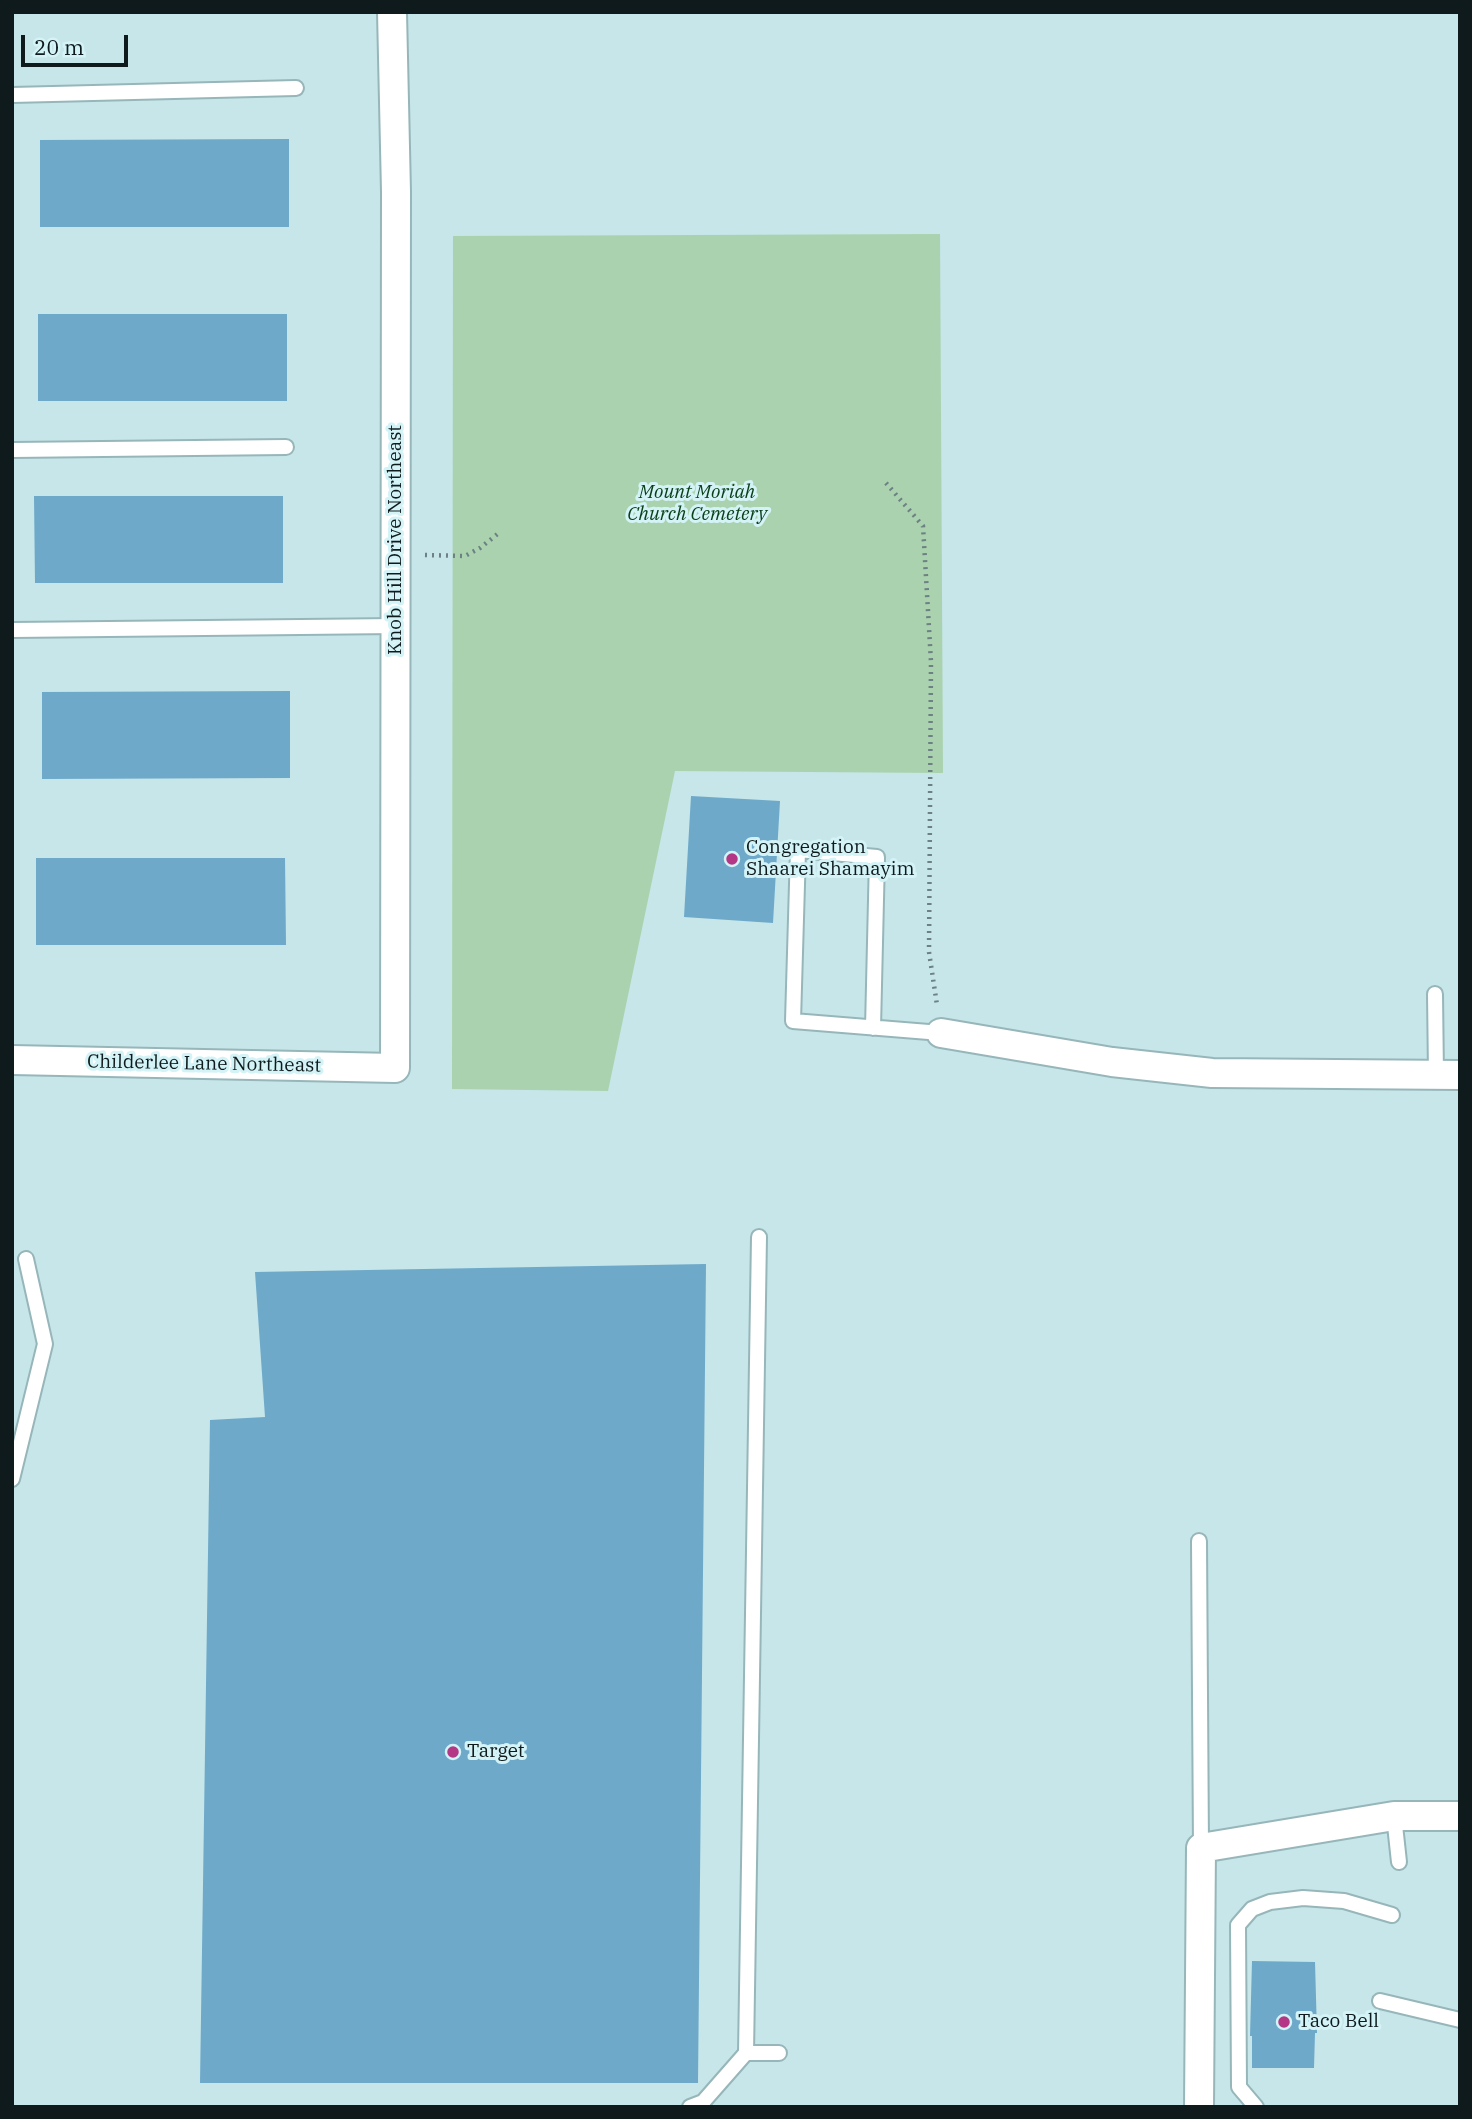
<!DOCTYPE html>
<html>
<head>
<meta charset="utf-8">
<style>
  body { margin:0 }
  #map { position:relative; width:1472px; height:2119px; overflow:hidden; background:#c6e6e9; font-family:"IBM Plex Serif",serif }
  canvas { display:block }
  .frame { position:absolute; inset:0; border:14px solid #0f1a1c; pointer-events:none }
  .scale { position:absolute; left:21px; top:35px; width:107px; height:32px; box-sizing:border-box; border:4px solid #0f1a1c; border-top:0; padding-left:9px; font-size:21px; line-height:24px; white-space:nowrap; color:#0f1a1c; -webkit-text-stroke:5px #d3f3f7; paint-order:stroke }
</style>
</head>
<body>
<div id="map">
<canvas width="1472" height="2119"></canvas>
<div class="frame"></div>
<div class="scale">20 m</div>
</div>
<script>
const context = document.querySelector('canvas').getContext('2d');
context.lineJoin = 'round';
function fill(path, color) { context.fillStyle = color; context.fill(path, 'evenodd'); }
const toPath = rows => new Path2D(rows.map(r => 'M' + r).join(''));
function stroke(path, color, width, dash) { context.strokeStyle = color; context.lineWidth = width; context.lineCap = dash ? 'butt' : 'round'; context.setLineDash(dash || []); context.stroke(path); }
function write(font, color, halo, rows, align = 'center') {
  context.font = font + ' "IBM Plex Serif",serif'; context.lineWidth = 6; context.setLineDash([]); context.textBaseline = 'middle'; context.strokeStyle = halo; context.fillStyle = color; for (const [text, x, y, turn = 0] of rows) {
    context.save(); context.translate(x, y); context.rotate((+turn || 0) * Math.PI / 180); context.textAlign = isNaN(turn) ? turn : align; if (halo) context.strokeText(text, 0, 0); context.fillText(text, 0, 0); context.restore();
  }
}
fill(toPath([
  [940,234,943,773,675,771,608,1091,452,1089,453,236]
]), '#aad2ae');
fill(toPath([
  [289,139,289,227,40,227,40,140],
  [38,314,287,314,287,401,38,401],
  [34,496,283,496,283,583,35,583],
  [290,691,290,778,42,779,42,692],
  [691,796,780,801,773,923,684,917],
  [36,858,285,858,286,945,36,945],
  [706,1264,698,2083,200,2083,210,1420,265,1417,255,1272],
  [1252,1961,1315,1962,1317,2033,1315,2033,1314,2068,1252,2068,1252,2036,1250,2036]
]), '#6ea9c9');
const lane = toPath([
  [12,95,296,88],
  [12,450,286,447],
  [12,630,397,626],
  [1435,994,1436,1075],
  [873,1028,877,857,798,850,793,1021,941,1033],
  [12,1479,45,1344,26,1259],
  [1199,1541,1201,1848],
  [1394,1816,1399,1862],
  [1380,2001,1460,2020],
  [746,2053,759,1237],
  [690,2107,703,2102,746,2053,779,2053],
  [1256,2107,1239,2087,1238,1925,1252,1909,1270,1902,1303,1898,1344,1901,1392,1915]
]);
const street = toPath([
  [941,1033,1112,1062,1212,1073,1460,1075],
  [12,1060,395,1068,396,192,392,12],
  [1199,2107,1201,1848,1394,1816,1460,1816]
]);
stroke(lane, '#97b6ba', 18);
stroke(street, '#97b6ba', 32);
stroke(toPath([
  [886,483,923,526,931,662,929,952,937,1005],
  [425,555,465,556,480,548,500,532]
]), '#6c8184', 4.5, [2, 5]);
stroke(lane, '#fff', 14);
stroke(street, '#fff', 28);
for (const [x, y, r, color] of [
  [732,859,7,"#b43786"],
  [453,1752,7,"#b43786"],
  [1284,2022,7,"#b43786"]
]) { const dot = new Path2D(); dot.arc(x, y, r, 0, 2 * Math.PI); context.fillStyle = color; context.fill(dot); stroke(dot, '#d3f3f7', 2.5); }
write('italic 19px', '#093f17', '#d3f3f7', [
  ["Mount Moriah",697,493],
  ["Church Cemetery",697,515]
]);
write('19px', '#0f1a1c', '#d3f3f7', [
  ["Knob Hill Drive Northeast",396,540,-90],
  ["Childerlee Lane Northeast",204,1064,1]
]);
write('19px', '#0f1a1c', '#d3f3f7', [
  ["Congregation",746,848],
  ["Shaarei Shamayim",746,870],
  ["Target",467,1752],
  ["Taco Bell",1298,2022]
], 'left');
</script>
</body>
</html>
